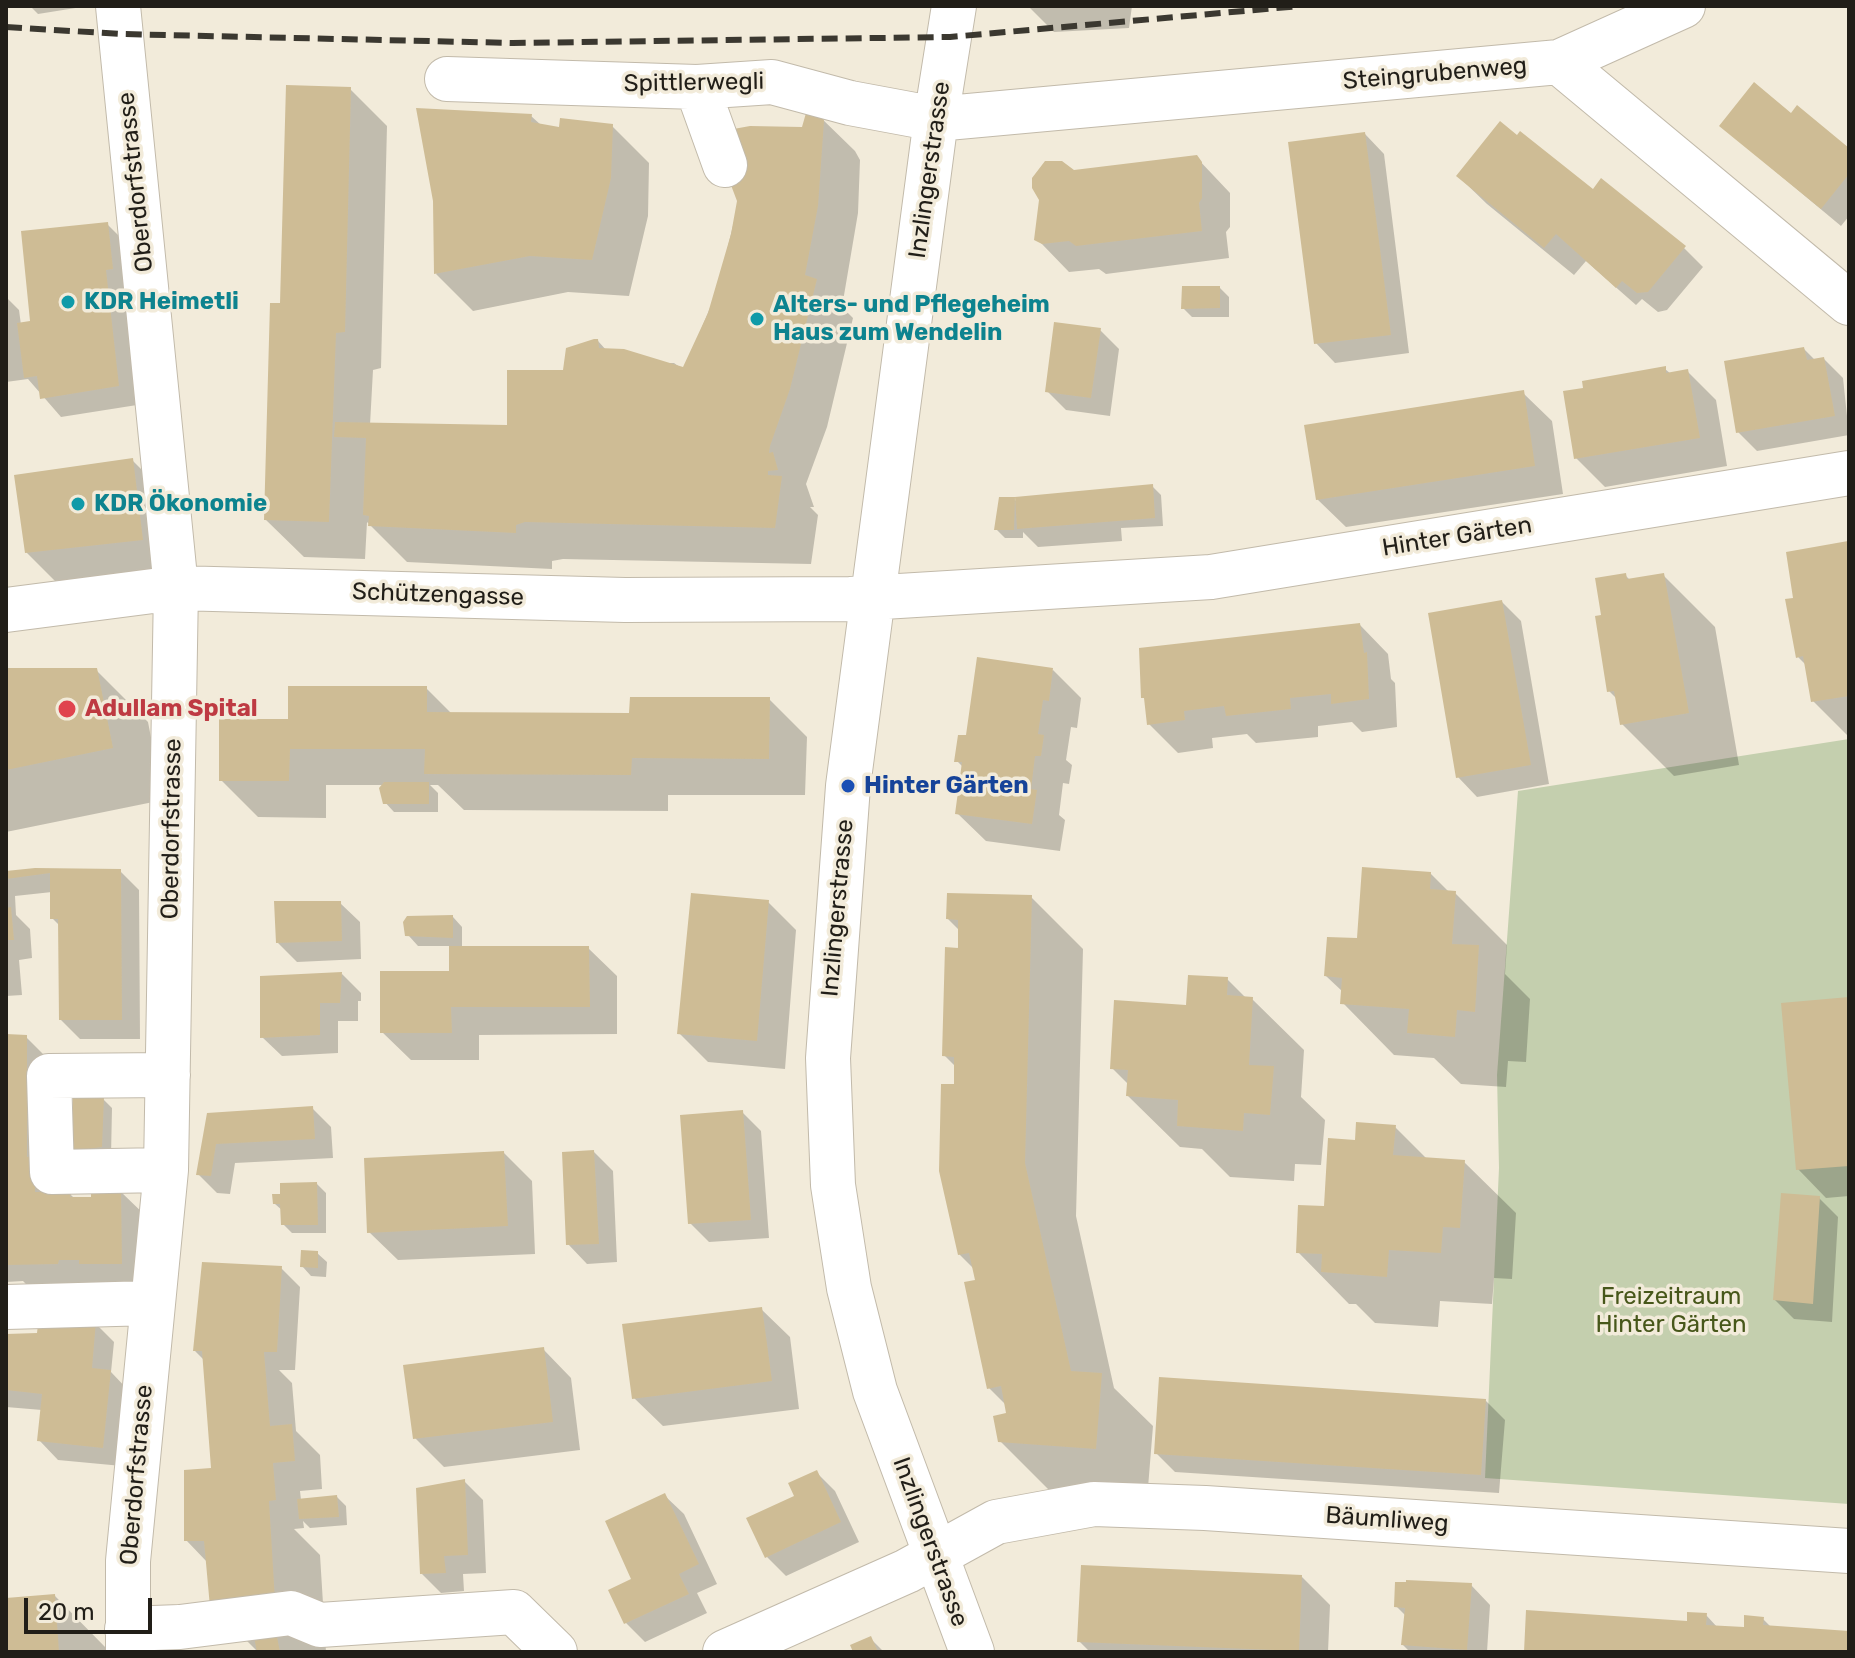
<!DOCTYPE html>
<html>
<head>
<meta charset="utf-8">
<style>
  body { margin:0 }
  #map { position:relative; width:1855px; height:1658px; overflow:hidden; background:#f2ebda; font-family:Rubik,sans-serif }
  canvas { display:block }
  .frame { position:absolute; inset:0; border:8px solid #211e18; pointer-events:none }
  .scale { position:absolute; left:24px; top:1598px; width:128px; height:36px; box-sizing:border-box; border:4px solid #211e18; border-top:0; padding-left:10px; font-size:24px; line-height:28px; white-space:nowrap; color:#211e18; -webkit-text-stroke:6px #f2ebda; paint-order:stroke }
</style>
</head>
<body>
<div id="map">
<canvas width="1855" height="1658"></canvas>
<div class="frame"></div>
<div class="scale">20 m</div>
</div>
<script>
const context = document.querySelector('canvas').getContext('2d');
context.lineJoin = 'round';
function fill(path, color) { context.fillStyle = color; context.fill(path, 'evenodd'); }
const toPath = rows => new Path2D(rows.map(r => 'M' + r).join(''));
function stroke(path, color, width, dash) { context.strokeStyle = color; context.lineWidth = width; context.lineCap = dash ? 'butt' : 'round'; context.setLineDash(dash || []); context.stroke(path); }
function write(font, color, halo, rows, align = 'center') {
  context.font = font + ' Rubik,sans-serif'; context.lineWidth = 7; context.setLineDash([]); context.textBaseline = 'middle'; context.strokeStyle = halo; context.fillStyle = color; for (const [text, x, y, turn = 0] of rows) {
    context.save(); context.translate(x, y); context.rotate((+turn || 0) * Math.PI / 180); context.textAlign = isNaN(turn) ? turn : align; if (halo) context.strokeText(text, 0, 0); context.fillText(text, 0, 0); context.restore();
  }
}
fill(toPath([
  [1849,739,1849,1504,1485,1478,1499,1168,1497,1075,1518,791]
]), '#c4cfae');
fill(toPath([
  [30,6,88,6,38,14],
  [1028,6,1132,6,1129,28,1054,32],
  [350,89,387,126,381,368,373,370,370,425,509,427,598,341,607,351,653,363,674,363,684,370,717,291,739,201,817,114,855,151,860,160,858,213,842,307,853,318,827,427,806,484,814,507,810,507,818,515,811,564,563,559,552,561,552,569,407,562,367,522,365,559,304,557,266,520,282,306],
  [1791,115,1849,151,1849,216,1841,226,1721,126],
  [531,116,541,125,560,129,612,126,649,163,648,216,629,296,568,292,473,311,436,274],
  [1365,134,1384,154,1409,353,1335,363,1316,343],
  [1196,157,1230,193,1230,227,1226,232,1229,258,1106,274,1099,269,1069,272,1041,243,1041,199,1073,172],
  [1458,176,1593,192,1684,248,1703,267,1667,310,1658,312,1642,299,1636,305,1586,261,1574,275,1487,204],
  [107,224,126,243,131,288,124,289,137,405,61,417,28,379,6,382,6,297,19,310,21,325,32,323],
  [1220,288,1229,297,1229,317,1192,317,1183,308],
  [1100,330,1119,349,1110,416,1066,410,1047,391],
  [1804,349,1815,360,1824,359,1843,378,1849,435,1757,451,1738,432],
  [1665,369,1671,374,1687,371,1716,400,1727,466,1605,487,1576,458],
  [1523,393,1552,421,1563,494,1346,527,1317,499],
  [132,460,161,489,170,568,55,581,26,552],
  [1152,486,1161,495,1163,526,1121,528,1122,541,1038,547,1023,532,1023,538,1005,538,996,529,1014,499,1018,503],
  [1847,543,1849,545,1849,737,1813,701,1807,666,1798,657,1796,599],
  [1625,575,1630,580,1663,575,1715,627,1739,765,1674,776,1622,724,1617,699,1609,691],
  [1502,602,1521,621,1549,784,1477,797,1458,777],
  [1360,625,1388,654,1391,679,1395,683,1397,727,1362,732,1352,722,1318,726,1318,737,1256,743,1247,734,1212,738,1213,748,1178,753,1149,724,1146,700],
  [6,670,96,670,148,722,163,800,6,832],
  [1053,670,1081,698,1077,728,1071,727,1066,760,1072,765,1069,784,1063,783,1059,815,1065,820,1060,851,986,841,957,813,964,768,957,761,968,738],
  [426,688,453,715,631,715,769,699,807,737,805,795,668,795,668,811,464,810,438,785,430,785,438,793,438,812,394,812,382,799,383,785,326,785,326,818,258,817,221,780,290,721],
  [120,871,139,890,140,1039,80,1039,61,1020,60,926,52,918,52,892,15,896,16,915,30,929,32,958,19,960,22,995,6,996,6,873],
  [1430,873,1449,892,1455,893,1507,945,1505,974,1530,999,1526,1062,1508,1061,1506,1087,1461,1084,1434,1058,1394,1055,1343,1003,1343,992,1326,976],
  [1031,897,1083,949,1076,1216,1114,1388,1153,1426,1147,1500,1052,1493,1000,1441,1008,1415,1007,1406,989,1388,978,1281,975,1270,959,1254,956,1067,944,1055,960,931,948,919],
  [768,902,796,930,785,1069,708,1062,679,1033],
  [340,903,360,922,361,959,297,962,278,943],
  [453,917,462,927,462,948,588,948,617,976,617,1034,479,1035,479,1060,411,1060,382,1032,451,973,451,946,418,946,409,936,405,923],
  [342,974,361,993,361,1001,358,1001,358,1021,338,1021,338,1053,282,1056,262,1037],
  [1227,979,1246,998,1252,999,1304,1050,1301,1097,1325,1120,1321,1165,1295,1164,1294,1181,1230,1177,1202,1149,1180,1147,1128,1096,1129,1085,1112,1068],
  [1849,999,1849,1196,1826,1198,1798,1169],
  [6,1036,26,1037,45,1056,70,1194,75,1199,93,1199,120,1191,149,1219,150,1292,34,1292,23,1281,6,1282],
  [103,1099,112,1108,111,1156,75,1150],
  [312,1108,331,1127,333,1158,235,1163,230,1194,217,1193,198,1174,208,1115],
  [742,1112,761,1131,769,1238,709,1242,690,1223],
  [1395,1127,1427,1159,1464,1162,1516,1213,1512,1279,1494,1278,1492,1304,1440,1301,1438,1327,1375,1323,1356,1304,1349,1304,1298,1252,1326,1209,1356,1142],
  [594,1152,613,1171,617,1262,587,1264,568,1244],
  [504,1153,532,1181,535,1254,398,1260,369,1232],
  [317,1184,326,1193,326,1233,292,1233,283,1224,283,1211,275,1204,282,1196],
  [1819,1198,1838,1217,1832,1322,1794,1319,1775,1300],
  [317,1253,327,1262,326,1277,311,1276,302,1266],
  [281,1268,300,1287,295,1370,279,1370,292,1383,296,1431,320,1455,322,1489,300,1491,301,1500,337,1497,346,1506,347,1525,310,1528,303,1521,304,1528,294,1529,320,1555,326,1652,258,1652,212,1606,208,1563,186,1540,213,1469,204,1360,195,1351],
  [761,1309,790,1337,799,1409,663,1426,634,1398],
  [95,1323,114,1342,111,1372,129,1391,122,1466,58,1460,39,1440,42,1410,6,1407,6,1336,39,1335],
  [543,1349,571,1378,580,1450,444,1467,415,1438],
  [1485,1400,1505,1420,1499,1493,1175,1472,1156,1453],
  [816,1472,835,1491,859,1542,786,1576,767,1557,797,1497],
  [464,1481,483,1500,486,1573,463,1574,464,1591,441,1593,422,1574],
  [664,1495,684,1514,717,1584,697,1593,707,1613,645,1642,626,1623,634,1580],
  [1302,1577,1330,1605,1328,1652,1090,1652,1079,1641],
  [1471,1585,1490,1605,1487,1652,1410,1652,1403,1645,1406,1616,1396,1606],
  [55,1596,106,1648,107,1652,6,1652,6,1600],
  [1706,1615,1718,1628,1746,1629,1763,1619,1772,1628,1849,1633,1849,1652,1526,1652,1689,1623],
  [871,1639,884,1652,854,1652]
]), '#0003');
fill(toPath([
  [1754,82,1791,113,1797,105,1849,148,1849,174,1821,209,1719,126],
  [286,85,351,87,345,332,336,333,329,522,264,520,270,303,280,303],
  [416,108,532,114,531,122,559,127,560,118,613,124,611,178,592,260,530,256,434,274,433,201],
  [806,113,823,117,824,121,818,206,805,275,817,279,790,389,770,446,769,453,773,452,778,470,768,471,768,475,782,476,775,528,525,522,516,525,516,533,368,526,369,516,363,515,366,438,334,437,335,422,507,425,507,370,563,370,566,348,594,339,598,339,599,348,624,349,683,367,708,313,731,234,737,201,726,172,728,130,750,126,802,127],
  [1500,121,1517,135,1520,131,1593,189,1601,178,1686,246,1648,292,1637,293,1622,281,1616,288,1556,234,1544,248,1456,176],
  [1365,132,1391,335,1314,344,1288,142],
  [1197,155,1202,162,1202,198,1199,203,1202,231,1076,246,1069,241,1042,244,1034,240,1039,200,1032,188,1032,178,1045,161,1062,161,1074,170],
  [108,222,113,269,106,270,119,386,40,399,37,376,24,378,17,323,30,321,21,231],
  [1182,286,1220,286,1220,308,1181,309],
  [1054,322,1101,328,1091,398,1045,392],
  [1804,347,1807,360,1824,357,1835,416,1736,433,1724,361],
  [1666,366,1666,373,1688,369,1700,438,1574,459,1563,391,1583,388,1582,381],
  [1524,390,1535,466,1316,500,1304,425],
  [133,458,143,540,25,553,14,475],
  [1153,484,1155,518,1017,529,1015,497],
  [999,497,1015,497,1014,530,994,530],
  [1848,541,1849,696,1811,702,1803,656,1796,658,1785,599,1793,598,1786,552],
  [1626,573,1627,579,1664,573,1689,713,1620,725,1614,691,1607,692,1595,616,1601,615,1595,578],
  [1502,600,1531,765,1456,778,1428,613],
  [1360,623,1364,653,1367,652,1369,699,1331,704,1331,694,1290,698,1291,709,1226,716,1224,706,1184,711,1185,720,1147,725,1144,698,1141,698,1139,648],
  [977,657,1053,668,1049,701,1043,700,1038,734,1044,735,1041,756,1035,756,1031,789,1037,790,1032,824,955,814,962,762,954,762,958,735,966,735],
  [6,668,97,668,113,748,6,770],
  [288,686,427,686,427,712,629,713,630,697,770,697,769,759,632,758,631,775,424,774,425,749,290,749,289,781,219,781,219,719,288,719],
  [384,782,429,782,429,804,383,804,379,788],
  [1362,867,1431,872,1430,889,1456,891,1452,944,1479,945,1475,1012,1457,1010,1455,1037,1407,1033,1409,1009,1340,1004,1342,978,1324,976,1327,937,1357,938],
  [35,868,121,869,122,1020,59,1020,58,919,50,919,50,873,6,879,6,871],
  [691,893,769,900,757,1041,677,1034],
  [947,893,1032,895,1025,1163,1071,1371,1102,1373,1096,1449,998,1442,993,1416,1006,1413,1001,1386,987,1389,964,1282,975,1280,969,1253,958,1255,939,1171,941,1084,954,1084,954,1057,942,1056,945,947,958,948,958,920,946,919],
  [274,901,341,901,342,941,276,943],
  [11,907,14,940,6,940,6,908],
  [453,915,453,938,405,936,403,922,407,916],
  [449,946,589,946,590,1007,451,1007,452,1033,380,1033,380,971,449,971],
  [342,972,340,1003,320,1003,320,1035,260,1038,260,976],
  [1188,975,1228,977,1227,995,1253,997,1249,1065,1274,1066,1270,1115,1244,1113,1243,1131,1177,1126,1178,1100,1126,1096,1128,1070,1110,1069,1114,1000,1186,1005],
  [1849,997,1849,1166,1796,1170,1781,1003],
  [6,1034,27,1035,27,1157,35,1155,35,1192,71,1192,70,1197,91,1197,91,1189,121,1189,122,1264,79,1264,79,1260,59,1260,58,1264,6,1265],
  [104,1097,102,1147,73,1151,73,1098],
  [313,1106,315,1139,216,1144,211,1176,196,1175,207,1113],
  [743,1110,751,1220,688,1224,680,1115],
  [1356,1122,1396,1125,1393,1155,1465,1160,1460,1228,1443,1227,1441,1253,1389,1250,1387,1277,1321,1272,1322,1254,1296,1253,1298,1205,1324,1206,1328,1138,1355,1140],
  [594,1150,599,1244,566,1245,562,1152],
  [504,1151,508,1226,367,1233,364,1158],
  [317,1182,318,1225,281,1225,280,1204,273,1204,272,1194,280,1194,280,1183],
  [1781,1193,1820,1196,1813,1304,1773,1300],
  [301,1250,318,1251,318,1268,300,1267],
  [202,1262,282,1266,277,1352,264,1352,270,1426,292,1424,295,1461,273,1463,276,1500,269,1501,275,1601,210,1607,204,1541,184,1541,184,1470,211,1468,202,1351,193,1351],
  [762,1307,772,1381,632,1399,622,1324],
  [39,1315,96,1321,92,1368,111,1370,103,1448,37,1441,42,1394,6,1390,6,1334,37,1333],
  [544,1347,553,1422,413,1439,403,1365],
  [1159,1377,1486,1399,1481,1475,1154,1454],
  [817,1470,841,1522,765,1558,746,1518,794,1496,788,1483],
  [465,1479,468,1555,444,1556,446,1573,420,1574,416,1488],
  [665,1493,699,1564,679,1574,689,1594,624,1624,608,1590,631,1579,605,1521],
  [337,1495,339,1517,299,1519,297,1499],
  [1081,1565,1302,1575,1299,1651,1077,1642],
  [1406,1580,1472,1583,1467,1650,1401,1645,1405,1608,1394,1607,1395,1582,1406,1582],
  [55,1594,59,1652,6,1652,6,1598],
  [1526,1610,1687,1621,1687,1612,1707,1613,1706,1625,1744,1627,1744,1615,1764,1617,1763,1625,1849,1631,1849,1652,1524,1652],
  [275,1627,280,1652,257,1652,253,1632],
  [871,1636,878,1652,853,1652,850,1645]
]), '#cebc95');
const minor = toPath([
  [118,6,176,588,166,1170,128,1561,128,1652],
  [954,6,936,119,848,786,828,1058,833,1185,849,1288,875,1391,972,1652],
  [1559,62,1849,303],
  [447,79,697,87,772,82,850,103,936,119,1559,62,1683,6],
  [697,87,725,165],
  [6,610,176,588,625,600,850,599,1211,577,1849,473],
  [166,1170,52,1172,49,1076,168,1075],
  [6,1307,152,1303],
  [127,1629,180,1627,291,1613,320,1625,514,1612,555,1652],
  [725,1652,907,1571,996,1522,1094,1504,1205,1508,1849,1551]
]);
stroke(minor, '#c2baaa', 46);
stroke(minor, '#fff', 44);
stroke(toPath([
  [6,27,121,34,513,43,950,37,1300,6]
]), '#3b3830', 6, [16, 8]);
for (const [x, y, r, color] of [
  [68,302,8,"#0f9aa8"],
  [757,319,8,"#0f9aa8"],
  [78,504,8,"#0f9aa8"],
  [67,709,10,"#e0444e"],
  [848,786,8,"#1a4fb4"]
]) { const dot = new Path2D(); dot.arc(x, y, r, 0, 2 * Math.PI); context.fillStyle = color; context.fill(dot); stroke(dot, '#f2ebda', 3); }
write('24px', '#211e18', '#f2ebda', [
  ["Steingrubenweg",1435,74,-5],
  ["Spittlerwegli",694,83,-1],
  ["Inzlingerstrasse",930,170,-82],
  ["Oberdorfstrasse",136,182,-96],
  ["Hinter Gärten",1457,537,-9],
  ["Schützengasse",438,595,2],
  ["Oberdorfstrasse",172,829,-89],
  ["Inzlingerstrasse",838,908,-85],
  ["Oberdorfstrasse",137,1475,-85],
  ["Bäumliweg",1387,1520,4],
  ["Inzlingerstrasse",930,1542,70]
]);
write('bold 24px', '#0d838f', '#f2ebda', [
  ["KDR Heimetli",84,302],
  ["Alters- und Pflegeheim",773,305],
  ["Haus zum Wendelin",773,333],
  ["KDR Ökonomie",94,504]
], 'left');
write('bold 24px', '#be3a42', '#f2ebda', [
  ["Adullam Spital",85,709]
], 'left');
write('bold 24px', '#164399', '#f2ebda', [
  ["Hinter Gärten",864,786]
], 'left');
write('24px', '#47571a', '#f2ebda', [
  ["Freizeitraum",1671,1297],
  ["Hinter Gärten",1671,1325]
]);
</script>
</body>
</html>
